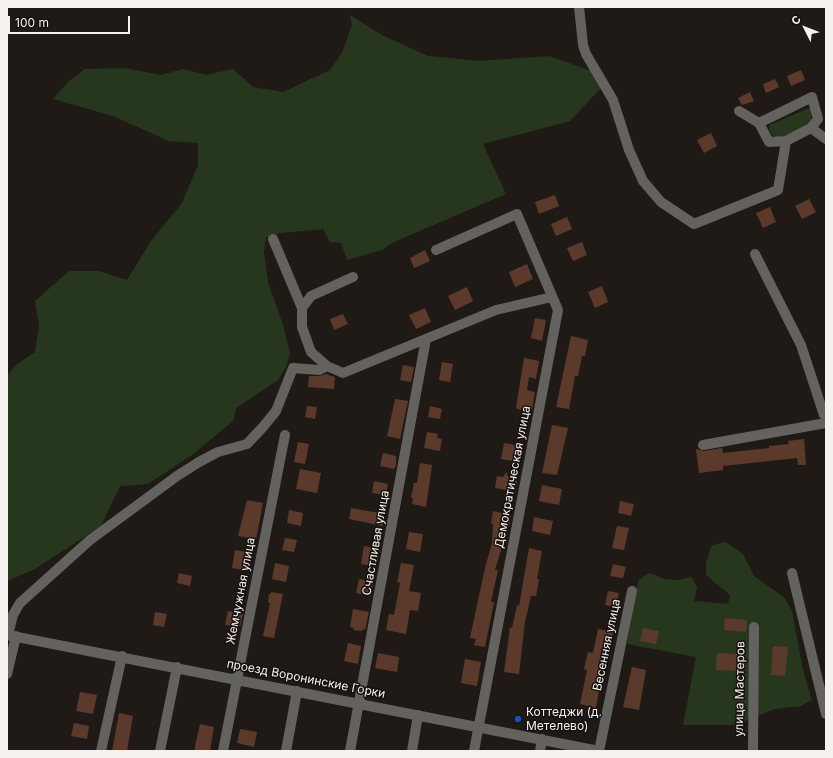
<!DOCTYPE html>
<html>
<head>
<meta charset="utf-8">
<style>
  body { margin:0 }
  #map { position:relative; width:833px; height:758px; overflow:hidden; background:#201a17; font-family:Inter,sans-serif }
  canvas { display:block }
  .frame { position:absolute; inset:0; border:8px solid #f5f1ef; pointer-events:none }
  .north { position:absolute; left:785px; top:8px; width:40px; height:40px; -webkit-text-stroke:3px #17110e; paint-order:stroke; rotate:312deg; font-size:11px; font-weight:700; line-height:16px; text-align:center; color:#f5f1ef }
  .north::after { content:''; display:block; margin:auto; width:14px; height:18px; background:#f5f1ef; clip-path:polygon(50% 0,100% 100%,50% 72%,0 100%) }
  .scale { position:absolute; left:8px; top:16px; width:122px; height:18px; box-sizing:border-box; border:2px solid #f5f1ef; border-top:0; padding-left:5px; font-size:12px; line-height:14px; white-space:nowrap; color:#f5f1ef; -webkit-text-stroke:3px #17110e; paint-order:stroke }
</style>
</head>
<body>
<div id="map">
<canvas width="833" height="758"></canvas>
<div class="frame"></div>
<div class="north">С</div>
<div class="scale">100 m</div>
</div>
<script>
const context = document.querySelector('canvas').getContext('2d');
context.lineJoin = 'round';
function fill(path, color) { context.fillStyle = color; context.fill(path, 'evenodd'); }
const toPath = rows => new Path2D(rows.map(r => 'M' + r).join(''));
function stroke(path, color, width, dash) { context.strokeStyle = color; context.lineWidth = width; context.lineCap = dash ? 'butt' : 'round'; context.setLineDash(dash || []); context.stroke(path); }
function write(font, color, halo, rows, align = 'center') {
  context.font = font + ' Inter,sans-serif'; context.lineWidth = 3; context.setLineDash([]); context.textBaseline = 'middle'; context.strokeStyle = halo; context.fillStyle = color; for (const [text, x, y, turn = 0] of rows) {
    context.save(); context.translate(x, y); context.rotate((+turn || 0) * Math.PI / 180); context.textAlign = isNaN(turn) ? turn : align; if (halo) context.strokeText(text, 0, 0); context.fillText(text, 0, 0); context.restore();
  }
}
fill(toPath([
  [350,15,382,35,428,56,480,61,549,56,597,73,602,87,570,121,483,144,506,194,394,242,382,250,347,260,341,243,330,242,323,229,281,233,266,237,264,252,268,282,283,325,290,353,286,367,278,380,236,408,233,421,192,455,148,484,120,486,101,526,35,569,7,581,7,375,17,364,35,352,39,326,35,301,69,271,99,271,127,280,151,241,182,203,198,165,198,143,169,141,113,116,53,99,68,82,85,69,124,68,161,75,183,69,206,75,233,69,253,87,283,92,330,70,342,53,352,25],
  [811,107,811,120,807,126,779,138,773,136,769,129,770,125],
  [726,542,743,554,754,576,784,597,792,611,803,670,812,700,801,706,775,709,735,725,683,725,696,657,627,644,636,592,639,580,649,573,665,579,679,580,691,577,697,587,694,601,728,604,730,595,706,575,706,563,712,545]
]), '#27371e');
fill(toPath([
  [801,70,805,80,791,86,787,76],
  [775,79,779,87,766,93,763,84],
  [750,92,754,101,742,105,738,98],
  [711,133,717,146,704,153,697,140],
  [555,195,559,206,539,214,535,202],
  [809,199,816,212,802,219,795,206],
  [770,207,776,222,763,228,756,213],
  [567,217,572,229,556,236,551,224],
  [582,242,587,255,573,261,567,248],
  [425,250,430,261,414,268,410,258],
  [527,264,533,279,515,287,509,272],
  [602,286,608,302,595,308,588,292],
  [467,287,473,301,455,310,448,296],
  [425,308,431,322,416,329,409,315],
  [343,314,348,324,334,330,330,319],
  [535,318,546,320,542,341,531,338],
  [571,336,588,340,585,356,582,356,578,376,575,376,569,409,556,407],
  [524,358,539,361,536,379,529,377,527,390,535,392,532,410,517,409,516,407],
  [442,362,453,364,450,382,439,380],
  [403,365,414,367,411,382,400,380],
  [326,374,335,377,334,389,308,387,309,376,319,376],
  [395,399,408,401,400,439,387,436],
  [307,406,317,407,315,419,305,417],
  [430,406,442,409,440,419,428,417],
  [552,425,568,428,557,475,542,473],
  [427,432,438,434,437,438,442,439,440,451,424,448],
  [804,439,806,465,798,465,797,458,723,466,723,470,699,473,696,449,704,451,722,448,723,453,769,448,769,446,789,444,788,441],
  [298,442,309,444,305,464,294,462],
  [504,443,522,446,519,462,501,459],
  [383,453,396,456,396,465,394,469,380,466],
  [420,463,432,465,426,507,412,504,413,498,411,498,414,483,417,483],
  [300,469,321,473,317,493,296,489],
  [506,472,509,478,514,478,517,482,517,485,512,491,495,488,497,476,503,477],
  [374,481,388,484,386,495,372,493],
  [542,485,562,489,559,505,539,501],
  [247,500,263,503,256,539,238,536],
  [620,501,634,504,631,516,618,513],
  [351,508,385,514,383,526,349,519],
  [289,510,303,513,301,526,287,523],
  [493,511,511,515,509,527,504,526,501,550,495,570,498,570,491,602,494,602,485,647,474,645,476,639,470,638,485,568,492,543,493,524,491,524],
  [534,517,553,521,550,535,532,531],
  [617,526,629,528,624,550,612,548],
  [409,532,423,534,420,552,406,549],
  [285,538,297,540,294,552,282,550],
  [364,546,380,549,376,567,361,564],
  [529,548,542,551,537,579,539,579,536,596,531,596,525,622,519,674,504,672,510,627,512,628,517,605,519,606],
  [235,550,252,553,248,571,232,568],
  [275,563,289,566,286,582,272,579],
  [401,563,414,565,409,591,421,593,418,611,410,610,406,634,386,630,389,614,394,615,400,583,397,582],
  [613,564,626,567,623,578,610,576],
  [179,573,192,576,190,586,177,583],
  [359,579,373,582,371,596,356,593],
  [608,591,619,593,616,607,605,605],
  [271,592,283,594,274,638,263,636,270,603,268,603,269,594,271,594],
  [353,609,369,612,365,630,363,629,362,631,353,630,354,628,350,627],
  [228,611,243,614,240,627,225,625],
  [155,612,167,614,164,627,153,625],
  [725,618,747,620,746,632,724,630],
  [643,628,659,631,656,644,640,641],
  [598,629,613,632,610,650,605,649,598,685,600,685,596,708,580,704,587,670,584,669,588,652,593,653],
  [348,643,361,646,358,664,344,661],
  [773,646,788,647,785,676,771,675],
  [378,653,399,657,397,672,375,668],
  [717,653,737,654,736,671,716,670],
  [465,659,481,662,477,686,461,683],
  [632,667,646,670,639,710,623,707],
  [80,692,97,695,93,714,76,711],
  [119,713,133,716,127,751,112,751],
  [74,723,89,726,87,739,71,736],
  [200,724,214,727,210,751,194,751],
  [240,729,257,732,254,747,237,743]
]), '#5c3a2b');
stroke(toPath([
  [579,7,583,45,586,54,613,100,629,150,643,181,661,202,694,224,778,190,786,141,811,128,826,139],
  [739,111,759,123,769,142,786,141],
  [759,123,812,97,818,119,811,128],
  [273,239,302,308],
  [436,250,517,214,558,310,474,751],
  [755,254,801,345,824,415,826,417],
  [353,277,311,296,302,308,302,327,311,352,327,366,343,373,496,310,552,297],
  [703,445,826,423],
  [792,573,826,714],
  [7,635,599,751],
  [8,635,13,615,20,603,90,540,177,476,199,462,218,452,247,444,263,427,276,411,293,368,319,370,327,366],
  [7,674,16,636],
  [101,751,122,656],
  [160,751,177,667],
  [223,751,285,435],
  [286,751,297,691],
  [350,751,426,339],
  [412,751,418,715],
  [540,751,542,739],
  [599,751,632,591],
  [753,751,754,627]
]), '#63625f', 10);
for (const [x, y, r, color] of [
  [518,719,4,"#1a4fb4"]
]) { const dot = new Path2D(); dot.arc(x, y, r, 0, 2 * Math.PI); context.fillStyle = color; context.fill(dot); stroke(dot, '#17110e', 1.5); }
write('12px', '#f5f1ef', '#17110e', [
  ["Демократическая улица",513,477,-79],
  ["Счастливая улица",376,543,-80],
  ["Жемчужная улица",241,591,-79],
  ["Весенняя улица",607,645,-78],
  ["проезд Воронинские Горки",306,679,11],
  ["улица Мастеров",740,689,-89]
]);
write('12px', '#f5f1ef', '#17110e', [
  ["Коттеджи (д.",526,712],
  ["Метелево)",526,726]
], 'left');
</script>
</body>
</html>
